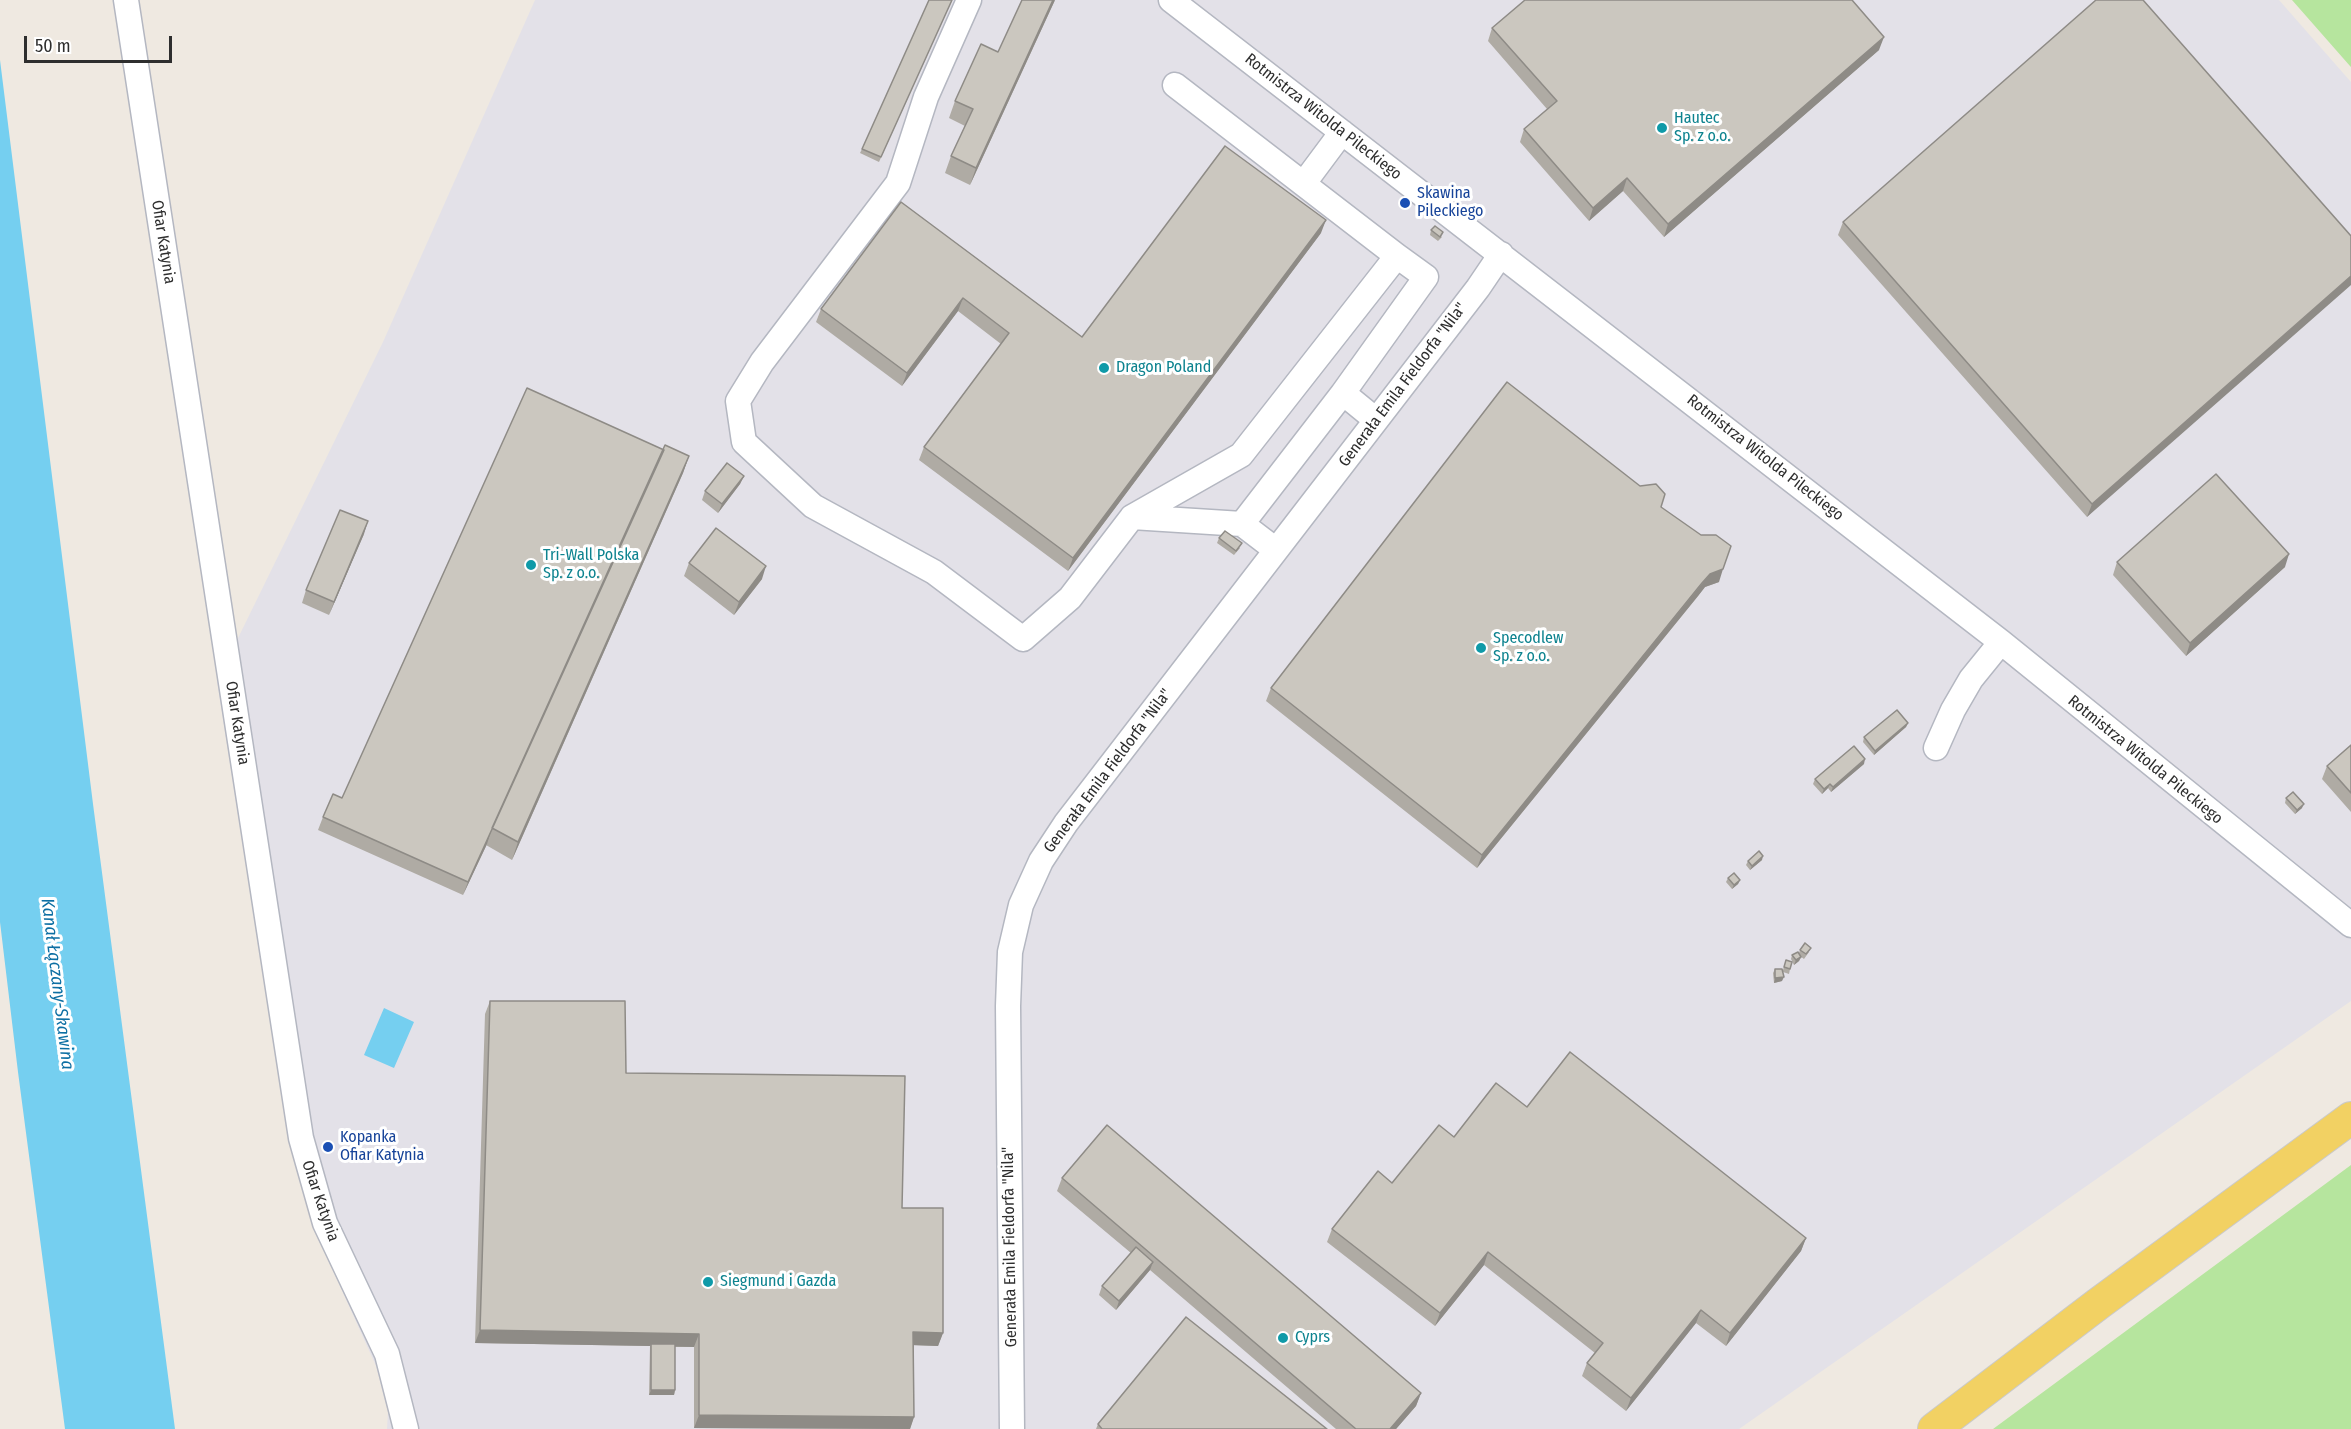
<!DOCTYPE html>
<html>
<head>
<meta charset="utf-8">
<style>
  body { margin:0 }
  #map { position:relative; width:2351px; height:1429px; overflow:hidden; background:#efe9e1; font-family:"Fira Sans Condensed",sans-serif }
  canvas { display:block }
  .scale { position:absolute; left:24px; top:36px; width:148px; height:27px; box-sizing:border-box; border:3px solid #2e2e2e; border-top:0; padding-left:8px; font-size:18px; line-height:21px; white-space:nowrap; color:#2e2e2e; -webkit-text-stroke:4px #fff; paint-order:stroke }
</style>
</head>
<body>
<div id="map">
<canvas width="2351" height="1429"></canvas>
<div class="scale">50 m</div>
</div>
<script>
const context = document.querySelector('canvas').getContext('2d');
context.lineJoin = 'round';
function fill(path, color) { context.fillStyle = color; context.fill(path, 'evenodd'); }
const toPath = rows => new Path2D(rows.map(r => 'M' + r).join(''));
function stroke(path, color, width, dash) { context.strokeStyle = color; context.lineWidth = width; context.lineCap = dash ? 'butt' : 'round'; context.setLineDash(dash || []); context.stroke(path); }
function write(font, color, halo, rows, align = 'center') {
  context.font = font + ' "Fira Sans Condensed",sans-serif'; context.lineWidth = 6; context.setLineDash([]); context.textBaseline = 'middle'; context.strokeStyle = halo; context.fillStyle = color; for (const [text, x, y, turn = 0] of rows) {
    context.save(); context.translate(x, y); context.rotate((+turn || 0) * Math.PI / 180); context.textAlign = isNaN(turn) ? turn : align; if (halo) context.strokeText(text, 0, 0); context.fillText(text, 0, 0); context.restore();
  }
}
fill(toPath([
  [535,0,2279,0,2351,82,2351,1001,1739,1429,387,1429,388,1412,376,1366,312,1224,289,1139,217,681,383,342]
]), '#e3e1e8');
fill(toPath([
  [2292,0,2351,0,2351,67,2350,66],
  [2351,1165,2351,1429,1993,1429]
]), '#b6e59e');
fill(toPath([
  [0,60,93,804,175,1429,65,1429,18,1072,0,922],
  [384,1008,414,1022,394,1068,364,1055]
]), '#75cff0');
const minor = toPath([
  [126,0,301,1138,325,1223,387,1354,406,1429],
  [969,0,926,97,898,183,762,362,738,401,744,442,813,506,934,572,1023,639,1070,598,1132,517,1242,524,1276,550],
  [1171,0,2001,642,2351,925],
  [1175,85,1397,256],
  [1304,183,1342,132],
  [1132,517,1241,455,1397,256,1426,277,1343,393],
  [1242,524,1343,393,1376,420],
  [1936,748,1953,710,1971,679,2001,642],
  [1012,1429,1008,1006,1010,952,1021,905,1041,861,1066,823,1478,288,1501,254]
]);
const major = toPath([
  [1934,1429,2098,1304,2351,1118]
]);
stroke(minor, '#b4b7c1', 27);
stroke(major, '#c9c9c9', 34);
stroke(minor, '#fff', 24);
stroke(major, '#f2d163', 32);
fill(toPath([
  [952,0,879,162,860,153,862,149],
  [1055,0,970,185,945,173,951,156,965,126,949,118,955,101,998,52],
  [1492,28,1879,50,1664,237,1623,191,1589,221,1520,142,1524,129,1547,109,1488,41],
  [901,202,1082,337,1321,233,1068,571,919,460,924,447,1001,344,958,311,902,386,816,322,821,309],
  [1843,222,2351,236,2087,517,1838,235],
  [1431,230,1442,237,1438,241,1430,235],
  [664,450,689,456,683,473,512,860,486,845,487,844,463,895,318,830,323,817,342,798],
  [744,476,740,484,718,513,702,500,705,491],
  [1661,507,1719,582,1705,587,1698,596,1477,868,1266,701,1271,688],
  [364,534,329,615,302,603,306,590],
  [1219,538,1240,548,1234,555,1217,543],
  [2117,562,2285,567,2186,656,2113,575],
  [689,563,762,579,734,615,684,576],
  [1908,723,1906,727,1874,755,1863,742,1864,737],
  [2351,745,2351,812,2322,779,2327,766],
  [1864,764,1831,792,1828,788,1822,794,1813,784,1815,779],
  [2286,798,2302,808,2295,814,2285,803],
  [1762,860,1750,870,1746,865,1748,861],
  [1728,878,1740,880,1738,884,1732,889,1726,882],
  [1800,950,1809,952,1804,959,1800,956,1801,957,1799,961,1794,965,1791,959,1792,955,1799,953],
  [1786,960,1790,969,1789,974,1783,972,1782,981,1774,983,1773,973,1775,969,1783,970],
  [490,1001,626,1073,902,1208,943,1333,938,1346,914,1345,914,1417,910,1429,694,1428,694,1347,675,1347,675,1390,674,1395,649,1395,650,1346,475,1343,485,1014],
  [1527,1107,1806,1238,1801,1251,1726,1346,1696,1323,1626,1411,1582,1376,1587,1363,1595,1353,1484,1265,1435,1326,1327,1242,1332,1229,1454,1137],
  [1062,1178,1421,1393,1416,1406,1396,1429,1336,1429,1150,1270,1116,1310,1099,1295,1102,1286,1131,1253,1057,1191],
  [1098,1424,1327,1429,1096,1429]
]), '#afaba4');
fill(toPath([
  [1053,0,1055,0,970,185,976,168],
  [1884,37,1879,50,1664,237,1668,224],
  [1627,178,1623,191,1589,221,1593,208],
  [1326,220,1321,233,1068,571,1073,558],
  [2351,276,2351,285,2087,517,2092,504],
  [963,298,958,311,902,386,907,373],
  [689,456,683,473,512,860,518,842],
  [744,476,740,484,718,513,722,504],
  [368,521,364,534,329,615,334,602],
  [2289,554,2285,567,2186,656,2190,643],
  [766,566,762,579,734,615,739,602],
  [1723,569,1719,582,1705,587,1698,596,1477,868,1482,855,1710,574],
  [1908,723,1906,727,1874,755,1875,751],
  [1865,759,1864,764,1831,792,1833,787],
  [1830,784,1828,788,1822,794,1824,789],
  [2304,804,2302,808,2295,814,2297,810],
  [491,831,487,844,463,895,468,882],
  [1763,856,1762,860,1750,870,1752,866],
  [1740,880,1738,884,1732,889,1734,885],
  [1801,957,1799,961,1794,965,1796,960],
  [1784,977,1782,981,1774,983,1775,978],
  [1806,1238,1801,1251,1726,1346,1730,1333],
  [1488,1252,1484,1265,1435,1326,1440,1313],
  [1153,1262,1150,1270,1116,1310,1119,1301],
  [1701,1310,1696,1323,1626,1411,1631,1398],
  [480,1330,699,1334,694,1347,651,1346,651,1344,650,1346,475,1343],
  [913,1332,943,1333,938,1346,909,1345],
  [651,1390,675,1390,674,1395,649,1395],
  [1421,1393,1416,1406,1396,1429,1390,1429],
  [699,1415,914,1417,910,1429,694,1428]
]), '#8e8b86');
const building = toPath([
  [929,0,952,0,881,157,862,149,929,0],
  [1022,0,1053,0,976,168,951,156,973,109,955,101,981,44,998,52,1022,0],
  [1525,0,1852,0,1884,37,1668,224,1627,178,1593,208,1524,129,1557,101,1492,28,1525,0],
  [2096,0,2143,0,2351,236,2351,276,2092,504,1843,222,2096,0],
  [1225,146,1326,220,1073,558,924,447,1009,333,963,298,907,373,821,309,901,202,1082,337,1225,146],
  [1435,226,1443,232,1440,237,1431,230,1435,226],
  [1507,382,1640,486,1656,484,1665,494,1661,507,1701,535,1716,535,1731,546,1723,569,1710,574,1702,583,1482,855,1271,688,1507,382],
  [527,388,664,450,468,882,323,817,333,794,342,798,527,388],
  [665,445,689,456,518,842,492,828,665,445],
  [727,463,744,476,722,504,705,491,727,463],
  [2216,474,2289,554,2190,643,2117,562,2216,474],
  [340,510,368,521,334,602,306,590,340,510],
  [716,528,766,566,739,602,689,563,716,528],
  [1225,531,1242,543,1236,551,1219,538,1225,531],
  [1897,710,1908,723,1875,751,1864,737,1897,710],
  [2351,745,2351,793,2327,766,2351,745],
  [1854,746,1865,759,1833,787,1830,784,1824,789,1815,779,1854,746],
  [2293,792,2304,804,2297,810,2286,798,2293,792],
  [1759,851,1763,856,1752,866,1748,861,1759,851],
  [1734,873,1740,880,1734,885,1728,878,1734,873],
  [1805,943,1811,948,1806,954,1800,950,1805,943],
  [1798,952,1801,957,1796,960,1792,955,1798,952],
  [1786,960,1792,962,1790,969,1784,967,1786,960],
  [1775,969,1782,969,1784,977,1775,978,1775,969],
  [490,1001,625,1001,626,1073,905,1076,902,1208,943,1208,943,1333,913,1332,914,1417,699,1415,699,1334,480,1330,490,1001],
  [1570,1052,1806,1238,1730,1333,1701,1310,1631,1398,1587,1363,1603,1343,1488,1252,1440,1313,1332,1229,1378,1171,1392,1183,1439,1125,1454,1137,1496,1083,1527,1107,1570,1052],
  [1107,1125,1421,1393,1390,1429,1356,1429,1062,1178,1107,1125],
  [1136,1247,1153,1262,1119,1301,1102,1286,1136,1247],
  [1186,1317,1327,1429,1102,1429,1098,1424,1186,1317],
  [651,1344,675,1344,675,1390,651,1390,651,1344]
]);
fill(building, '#cbc7bf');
stroke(building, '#8e8b86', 1.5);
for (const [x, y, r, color] of [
  [1662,128,6,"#0f9aa8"],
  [1405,203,6,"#1a4fb4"],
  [1104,368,6,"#0f9aa8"],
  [531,565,6,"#0f9aa8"],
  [1481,648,6,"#0f9aa8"],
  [328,1147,6,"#1a4fb4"],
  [708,1282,6,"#0f9aa8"],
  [1283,1338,6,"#0f9aa8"]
]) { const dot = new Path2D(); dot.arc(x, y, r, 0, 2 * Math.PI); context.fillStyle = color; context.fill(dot); stroke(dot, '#fff', 2); }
write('16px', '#2e2e2e', '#fff', [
  ["Rotmistrza Witolda Pileckiego",1323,117,38],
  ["Ofiar Katynia",163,242,81],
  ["Generała Emila Fieldorfa \"Nila\"",1403,385,-53],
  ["Rotmistrza Witolda Pileckiego",1765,458,38],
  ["Ofiar Katynia",237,723,81],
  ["Rotmistrza Witolda Pileckiego",2145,760,39],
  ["Generała Emila Fieldorfa \"Nila\"",1108,771,-53],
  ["Ofiar Katynia",320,1201,71],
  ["Generała Emila Fieldorfa \"Nila\"",1010,1247,-91]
]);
write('16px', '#0d838f', '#fff', [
  ["Hautec",1674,119],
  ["Sp. z o.o.",1674,137],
  ["Dragon Poland",1116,368],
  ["Tri-Wall Polska",543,556],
  ["Sp. z o.o.",543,574],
  ["Specodlew",1493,639],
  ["Sp. z o.o.",1493,657],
  ["Siegmund i Gazda",720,1282],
  ["Cyprs",1295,1338]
], 'left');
write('16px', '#164399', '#fff', [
  ["Skawina",1417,194],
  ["Pileckiego",1417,212],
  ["Kopanka",340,1138],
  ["Ofiar Katynia",340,1156]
], 'left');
write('italic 18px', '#0d6fa3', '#fff', [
  ["Kanał Łączany-Skawina",57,984,83]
]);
</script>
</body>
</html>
